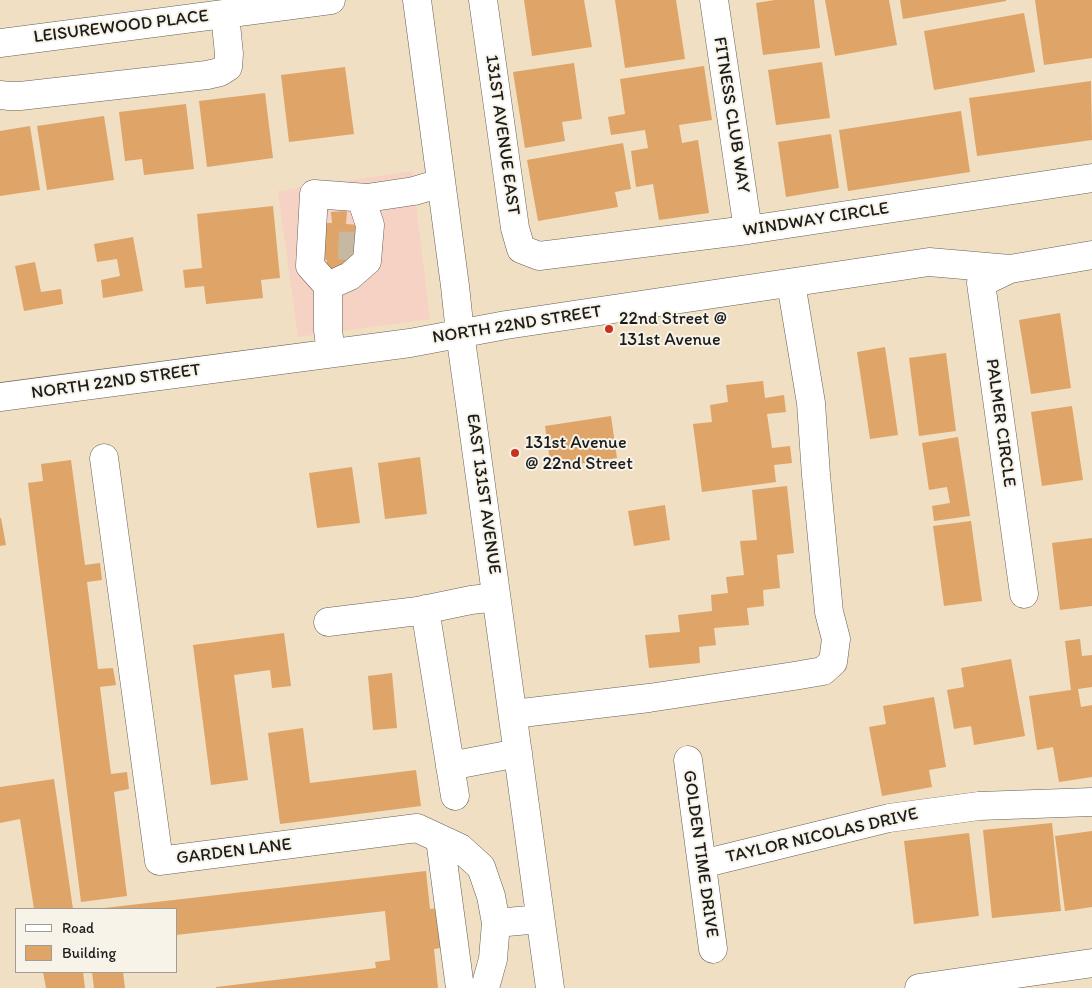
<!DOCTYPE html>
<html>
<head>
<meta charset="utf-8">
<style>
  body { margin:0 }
  #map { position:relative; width:1092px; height:988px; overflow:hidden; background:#f0dfc2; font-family:Itim,sans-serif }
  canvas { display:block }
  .legend { position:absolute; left:15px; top:908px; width:162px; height:65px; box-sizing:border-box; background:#f7f3e8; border:1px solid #9f9d96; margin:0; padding:6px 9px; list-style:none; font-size:15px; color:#1c1c1c }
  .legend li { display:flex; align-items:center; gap:10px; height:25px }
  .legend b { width:25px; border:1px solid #9f9d96 }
</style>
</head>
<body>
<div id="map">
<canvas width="1092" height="988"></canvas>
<ul class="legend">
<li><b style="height:6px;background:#fff"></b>Road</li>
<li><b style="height:14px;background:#dea468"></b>Building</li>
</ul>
</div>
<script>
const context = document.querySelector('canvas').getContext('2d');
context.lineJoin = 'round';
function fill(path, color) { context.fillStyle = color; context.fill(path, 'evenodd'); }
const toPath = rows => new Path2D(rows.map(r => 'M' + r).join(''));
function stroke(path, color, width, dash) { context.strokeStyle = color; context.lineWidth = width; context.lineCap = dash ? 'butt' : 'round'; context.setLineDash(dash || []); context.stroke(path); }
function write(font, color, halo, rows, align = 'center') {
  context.font = font + ' Itim,sans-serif'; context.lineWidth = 4; context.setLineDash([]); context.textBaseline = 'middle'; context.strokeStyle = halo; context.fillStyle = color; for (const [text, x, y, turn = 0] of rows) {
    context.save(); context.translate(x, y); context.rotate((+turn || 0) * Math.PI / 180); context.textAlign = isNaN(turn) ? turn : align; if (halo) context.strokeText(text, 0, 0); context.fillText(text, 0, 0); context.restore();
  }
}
fill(toPath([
  [412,171,430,319,298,337,278,191]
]), '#f6d2c4');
fill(toPath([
  [524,0,584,0,592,47,532,56],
  [615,0,676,0,685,59,625,68],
  [775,0,814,0,820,48,763,55,756,3],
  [825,0,889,0,897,45,835,56],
  [900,0,1006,0,1006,1,903,19],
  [1035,0,1092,0,1092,58,1044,65],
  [1024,13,1035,72,934,90,924,31],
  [822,62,830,118,776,125,768,70],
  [574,63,582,119,562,122,565,141,525,148,513,72],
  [704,66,712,120,679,125,682,143,698,140,709,213,659,220,653,184,636,187,631,151,648,148,645,130,611,135,608,117,625,114,620,79],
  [345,67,354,134,289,142,281,75],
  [1091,81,1092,140,977,156,969,98],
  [265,93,273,158,207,167,199,101],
  [186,104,194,169,144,175,142,159,125,161,119,112],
  [961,111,970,172,848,191,839,130],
  [104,116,114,180,47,190,37,126],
  [30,126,40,190,0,196,0,131],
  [831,134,839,188,786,197,778,142],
  [623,143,631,189,615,192,618,207,538,221,527,160],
  [273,206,280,278,261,280,263,298,206,304,204,286,185,288,183,270,202,268,197,214],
  [347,211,346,224,359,225,357,260,347,260,346,273,327,272,327,260,319,259,321,223,332,223,331,212],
  [133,237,143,291,103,298,101,280,120,276,117,259,97,262,94,244],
  [35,262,41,292,61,289,63,304,24,311,15,266],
  [1060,313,1071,388,1031,394,1019,320],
  [885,347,898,435,870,439,857,352],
  [946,353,956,431,919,436,909,358],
  [763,381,765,398,784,395,786,412,767,414,772,448,790,446,792,463,774,465,776,482,702,492,693,424,712,422,710,405,728,402,726,385],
  [1072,406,1083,480,1042,486,1031,412],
  [611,416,617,458,551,468,545,426],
  [958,437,970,516,934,521,932,506,950,503,947,487,929,490,922,443],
  [420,457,427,514,385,519,378,463],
  [71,460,85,565,100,563,102,580,87,582,98,669,113,668,116,685,100,687,111,774,127,772,129,789,114,792,127,896,81,902,28,483,43,481,41,464],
  [352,467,360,523,317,528,309,473],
  [787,486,794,553,777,555,780,588,763,590,764,606,747,608,749,625,714,628,716,645,699,647,700,663,649,668,645,635,680,632,678,615,712,611,711,595,728,593,726,577,744,575,740,541,757,540,752,490],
  [665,505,670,540,634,546,628,511],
  [0,518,1,518,6,545,0,546],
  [971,521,982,601,944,606,933,526],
  [1092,538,1092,606,1060,610,1052,543],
  [284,633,291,686,272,688,270,670,234,675,248,780,211,785,193,645],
  [1080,639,1082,656,1092,655,1092,687,1078,689,1081,707,1092,705,1092,777,1059,782,1053,747,1037,750,1029,696,1071,690,1065,641],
  [1011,659,1025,736,974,745,971,726,954,729,947,690,964,687,961,668],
  [392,673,397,728,373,730,368,676],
  [934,697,946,767,929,770,932,787,882,796,869,727,886,724,883,706],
  [303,728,310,783,416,770,421,806,280,824,268,733],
  [54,779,73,909,34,909,20,819,0,823,0,787],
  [1052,823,1061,911,992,918,983,830],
  [1092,831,1092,907,1065,911,1055,836],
  [969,833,979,916,914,924,904,841],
  [426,871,430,909,458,906,463,945,434,949,438,988,216,988,216,987,376,968,375,962,390,960,385,911,176,935,176,909,104,909,104,908],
  [43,972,83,972,85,988,46,988],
  [92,972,123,972,125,988,94,988]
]), '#dea468');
stroke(toPath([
  [352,260,353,224]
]), '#c6b8a1', 28, [28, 14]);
const minor = toPath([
  [417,0,455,286,460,333,468,390,550,988],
  [483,0,515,228,521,249,539,256,748,230,1092,178],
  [714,0,748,230],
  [0,43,331,0],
  [0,95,9,96,20,96,207,75,220,72,228,67,229,54,225,14],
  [1010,269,981,283,1024,594],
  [328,286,350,276,367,261,370,225,363,204],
  [331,353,328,330,328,286,310,266,314,194,367,198,414,191,441,183],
  [0,397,410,343,506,325,929,262,1010,269,1092,255],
  [104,458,159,861,417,828,460,848,481,867,491,896,496,923,540,919],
  [425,609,455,796],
  [328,622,418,611,471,600,496,597],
  [513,714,649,698,794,676,823,671,833,662,836,639,829,612,816,475,811,403,791,283],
  [688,760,713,949],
  [450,766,518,753],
  [440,839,460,988],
  [702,864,889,818,979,806,1092,802],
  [485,988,493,959,496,923],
  [919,988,1092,963]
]);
stroke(minor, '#666056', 29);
stroke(minor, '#fff', 28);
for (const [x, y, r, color] of [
  [609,329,5,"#c8321e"],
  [515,453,5,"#c8321e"]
]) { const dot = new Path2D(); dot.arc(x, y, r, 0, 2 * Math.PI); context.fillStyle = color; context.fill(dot); stroke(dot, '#f7f3e8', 2); }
write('18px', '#1c1c1c', '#f7f3e8', [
  ["LEISUREWOOD PLACE",121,27,-7],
  ["FITNESS CLUB WAY",731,115,81],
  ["131ST AVENUE EAST",502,135,82],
  ["WINDWAY CIRCLE",816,220,-9],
  ["NORTH 22ND STREET",517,325,-9],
  ["NORTH 22ND STREET",116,382,-8],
  ["PALMER CIRCLE",1000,423,82],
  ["EAST 131ST AVENUE",483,494,82],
  ["TAYLOR NICOLAS DRIVE",822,836,-13],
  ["GARDEN LANE",234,852,-7],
  ["GOLDEN TIME DRIVE",700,854,82]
]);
write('18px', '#1c1c1c', '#f7f3e8', [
  ["22nd Street @",619,319],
  ["131st Avenue",619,340],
  ["131st Avenue",525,443],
  ["@ 22nd Street",525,464]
], 'left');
</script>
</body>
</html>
